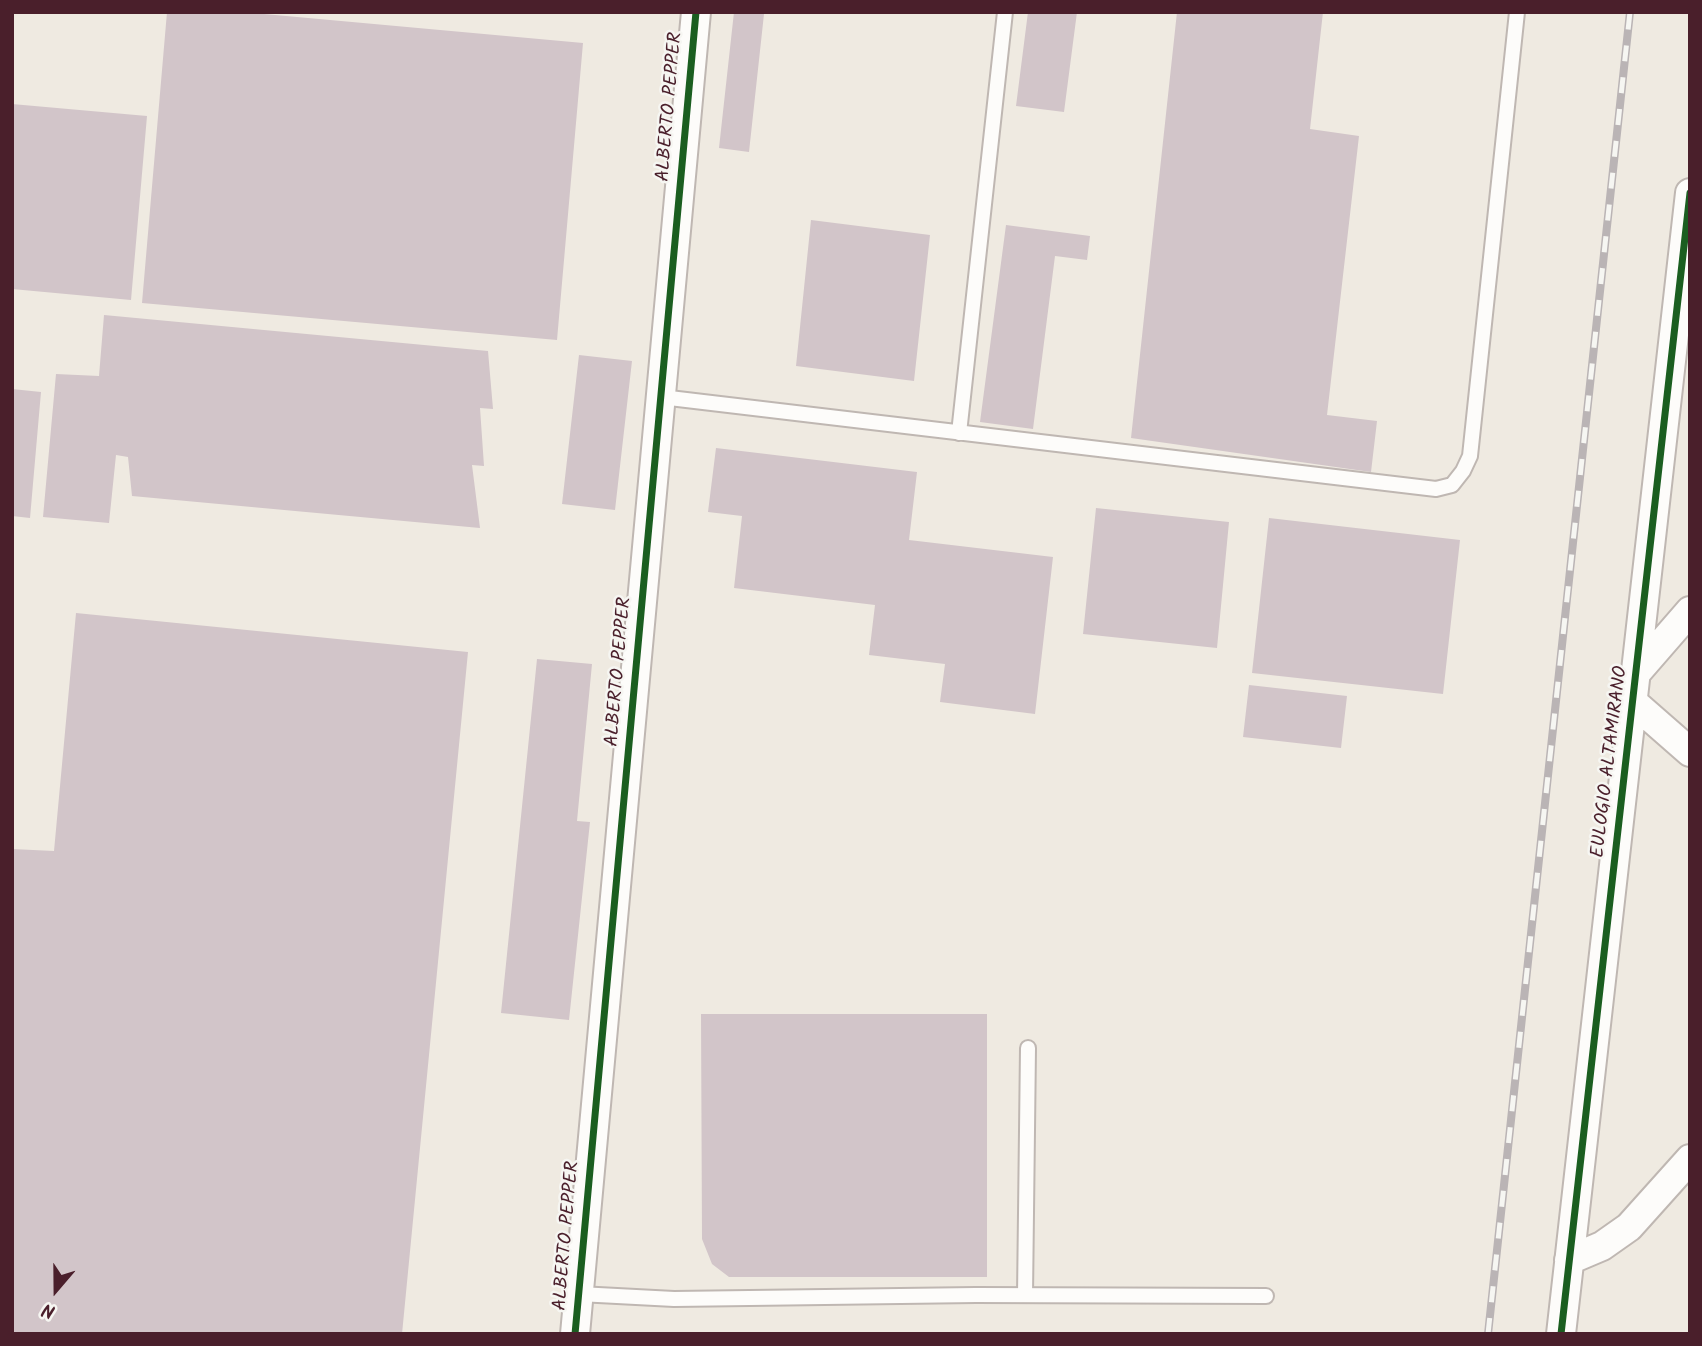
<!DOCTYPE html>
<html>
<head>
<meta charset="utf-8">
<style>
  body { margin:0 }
  #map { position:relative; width:1702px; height:1346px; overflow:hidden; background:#efeae1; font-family:Kalam,sans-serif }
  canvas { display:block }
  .frame { position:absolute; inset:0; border:14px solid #4a1f2b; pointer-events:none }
  .north { position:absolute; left:21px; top:1255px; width:70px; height:70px; -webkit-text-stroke:5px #f6f6f2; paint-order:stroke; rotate:200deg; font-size:19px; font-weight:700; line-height:28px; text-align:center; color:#4a1f2b }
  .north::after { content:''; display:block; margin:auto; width:24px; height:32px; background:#4a1f2b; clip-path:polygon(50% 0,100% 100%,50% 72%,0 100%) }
</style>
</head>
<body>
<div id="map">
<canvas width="1702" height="1346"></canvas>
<div class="frame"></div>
<div class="north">N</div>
</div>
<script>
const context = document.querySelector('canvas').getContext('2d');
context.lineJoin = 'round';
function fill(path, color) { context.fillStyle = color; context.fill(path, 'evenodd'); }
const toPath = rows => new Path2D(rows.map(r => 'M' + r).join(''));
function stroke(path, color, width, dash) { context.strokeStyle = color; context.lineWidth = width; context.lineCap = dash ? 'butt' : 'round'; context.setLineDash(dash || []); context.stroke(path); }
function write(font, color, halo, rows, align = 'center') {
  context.font = font + ' Kalam,sans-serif'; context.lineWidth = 5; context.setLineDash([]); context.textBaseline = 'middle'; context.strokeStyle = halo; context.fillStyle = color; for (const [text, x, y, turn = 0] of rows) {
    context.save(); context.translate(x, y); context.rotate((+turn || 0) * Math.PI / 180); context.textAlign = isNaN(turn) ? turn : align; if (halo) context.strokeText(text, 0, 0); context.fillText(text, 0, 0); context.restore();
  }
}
fill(toPath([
  [167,12,242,12,583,43,557,340,142,303],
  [734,12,764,14,749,152,719,148],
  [1028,12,1077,12,1064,112,1016,106],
  [1177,12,1323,12,1310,129,1359,136,1327,415,1377,421,1371,472,1131,438],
  [12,104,147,116,131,300,12,289],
  [811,220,930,235,914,381,796,366],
  [1006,225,1090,236,1087,260,1055,256,1033,429,980,422],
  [104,315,488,351,493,409,480,408,484,466,472,465,480,528,132,496,128,457,116,455,109,523,43,517,56,374,99,376],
  [579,355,632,361,615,510,562,504],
  [12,389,41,392,30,518,12,516],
  [716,448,917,472,909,540,1053,557,1035,714,940,702,945,664,869,655,875,605,734,588,742,516,708,512],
  [1096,508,1229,522,1217,648,1083,634],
  [1269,518,1460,540,1443,694,1252,673],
  [76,613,468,652,402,1334,12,1334,12,849,54,851],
  [537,659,592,664,577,821,590,822,569,1020,501,1013],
  [1249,685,1347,696,1341,748,1243,737],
  [701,1014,987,1014,987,1277,729,1277,712,1264,702,1239]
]), '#d2c5c9');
const service = toPath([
  [661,397,1436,489,1452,485,1463,471,1470,456,1517,12],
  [959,433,1005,12],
  [579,1294,674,1299,976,1295,1266,1296],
  [1025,1295,1028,1048]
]);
const minor = toPath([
  [1637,672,1690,611],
  [1634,703,1690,752],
  [1569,1260,1602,1246,1629,1227,1690,1159],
  [575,1334,696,12],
  [1561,1334,1690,193]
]);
stroke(service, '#bfb7b2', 18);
stroke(minor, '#bfb7b2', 32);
stroke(service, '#fdfcfa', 14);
stroke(minor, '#fdfcfa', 28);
const rail = toPath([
  [1488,1334,1630,12]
]);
stroke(rail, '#bab4b5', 8);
stroke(rail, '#f6f6f2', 5, [16]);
stroke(toPath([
  [575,1334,696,12],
  [1561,1334,1690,193]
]), '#1b5e20', 7);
write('19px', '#4a1f2b', '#f6f6f2', [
  ["ALBERTO PEPPER",671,107,-85],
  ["ALBERTO PEPPER",620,672,-85],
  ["EULOGIO ALTAMIRANO",1611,762,-83],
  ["ALBERTO PEPPER",568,1236,-85]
]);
</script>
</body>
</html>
